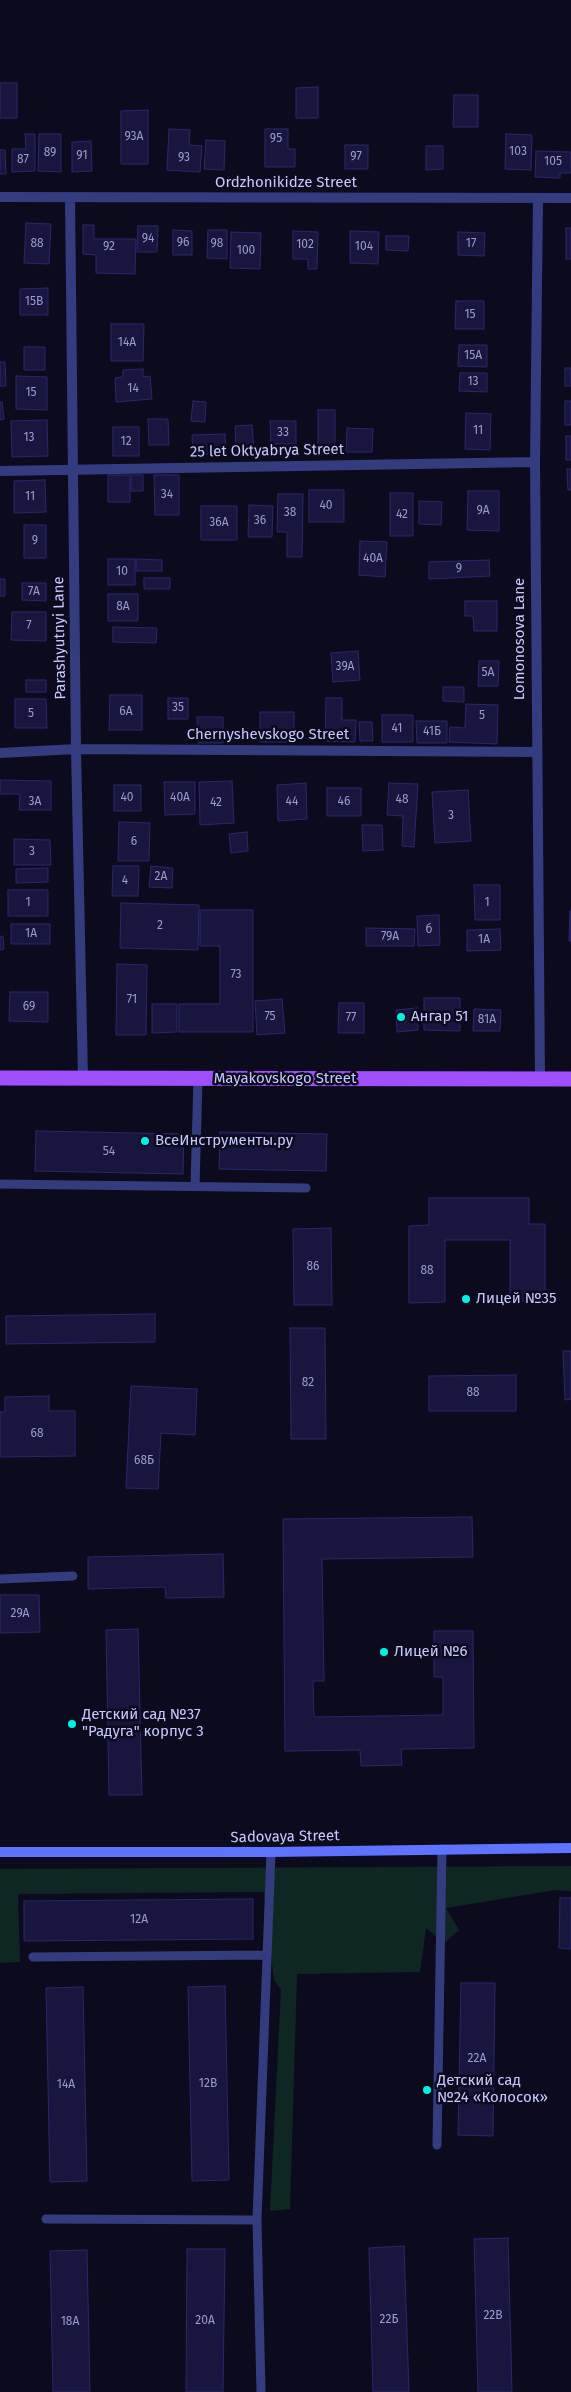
<!DOCTYPE html>
<html>
<head>
<meta charset="utf-8">
<style>
  body { margin:0 }
  canvas { display:block; background:#0b0b1d }
</style>
</head>
<body>
<canvas width="571" height="2392"></canvas>
<script>
const context = document.querySelector('canvas').getContext('2d');
context.lineJoin = 'round';
function fill(path, color) { context.fillStyle = color; context.fill(path, 'evenodd'); }
const toPath = rows => new Path2D(rows.map(r => 'M' + r).join(''));
function stroke(path, color, width, dash) { context.strokeStyle = color; context.lineWidth = width; context.lineCap = dash ? 'butt' : 'round'; context.setLineDash(dash || []); context.stroke(path); }
function write(font, color, halo, rows, align = 'center') {
  context.font = font + ' "Fira Sans",sans-serif'; context.lineWidth = 5; context.setLineDash([]); context.textBaseline = 'middle'; context.strokeStyle = halo; context.fillStyle = color; for (const [text, x, y, turn = 0] of rows) {
    context.save(); context.translate(x, y); context.rotate((+turn || 0) * Math.PI / 180); context.textAlign = isNaN(turn) ? turn : align; if (halo) context.strokeText(text, 0, 0); context.fillText(text, 0, 0); context.restore();
  }
}
fill(toPath([
  [571,1866,571,1891,555,1890,446,1908,459,1930,444,1943,426,1928,420,1972,297,1974,290,2209,270,2211,281,1990,274,1980,264,1892,18,1894,20,1962,0,1963,0,1869]
]), '#0e2722');
const building = toPath([
  [0,83,17,83,17,118,0,118,0,83],
  [318,87,318,118,296,118,296,88,318,87],
  [454,95,478,95,478,127,453,127,454,95],
  [148,110,148,164,121,164,121,111,148,110],
  [169,129,190,130,189,145,202,146,200,172,167,170,169,129],
  [265,129,288,129,288,149,295,149,295,167,265,167,265,129],
  [25,134,35,134,35,171,12,172,12,149,26,149,25,134],
  [39,134,61,134,61,172,38,171,39,134],
  [506,134,532,135,531,170,505,169,506,134],
  [206,140,225,141,224,170,204,169,206,140],
  [91,141,92,171,72,172,72,142,91,141],
  [345,145,368,145,368,169,345,169,345,145],
  [426,146,443,146,443,169,426,170,426,146],
  [0,150,5,150,6,174,0,174,0,150],
  [536,151,571,152,571,173,560,173,560,178,535,177,536,151],
  [26,223,51,224,49,264,24,263,26,223],
  [83,225,94,225,94,239,136,239,135,274,96,273,96,255,83,254,83,225],
  [138,226,158,226,157,252,137,252,138,226],
  [566,228,571,228,571,259,566,259,566,228],
  [173,230,192,231,192,255,173,255,173,230],
  [208,230,227,230,227,259,207,258,208,230],
  [293,231,318,232,317,269,308,269,308,259,293,259,293,231],
  [350,231,379,232,378,264,350,263,350,231],
  [231,232,261,233,260,269,230,268,231,232],
  [458,232,485,233,484,256,458,255,458,232],
  [386,236,409,236,408,251,386,250,386,236],
  [48,288,48,315,20,315,20,289,48,288],
  [456,301,484,301,484,329,455,329,456,301],
  [111,324,144,324,143,361,111,361,111,324],
  [459,345,487,345,487,367,458,366,459,345],
  [24,347,45,347,45,370,24,370,24,347],
  [0,362,5,362,6,386,0,386,0,362],
  [565,368,571,368,571,386,565,386,565,368],
  [143,369,143,377,150,376,152,399,116,402,115,378,123,377,123,370,143,369],
  [460,373,487,373,487,392,459,391,460,373],
  [16,376,47,377,47,410,16,409,16,376],
  [193,401,206,402,205,422,191,421,193,401],
  [565,401,571,401,571,425,565,425,565,401],
  [0,402,2,402,4,419,0,420,0,402],
  [318,410,335,410,335,450,318,449,318,410],
  [466,413,491,414,490,450,465,449,466,413],
  [148,419,168,419,169,445,149,445,148,419],
  [47,420,48,456,12,457,11,421,47,420],
  [270,421,296,421,296,444,271,444,270,421],
  [252,425,254,451,236,451,235,426,252,425],
  [113,427,139,427,139,456,113,456,113,427],
  [347,428,373,429,372,452,346,452,347,428],
  [225,434,226,454,193,455,192,435,225,434],
  [566,436,571,436,571,460,566,460,566,436],
  [567,469,571,469,571,490,568,490,567,469],
  [108,475,130,475,130,502,108,502,108,475],
  [131,475,143,475,143,491,131,491,131,475],
  [154,475,179,475,179,515,155,515,154,475],
  [45,480,46,512,14,513,14,481,45,480],
  [309,490,344,490,344,522,309,522,309,490],
  [468,491,499,491,499,531,467,530,468,491],
  [390,493,413,493,413,536,390,536,390,493],
  [278,494,303,494,302,557,287,557,287,532,277,532,278,494],
  [419,501,442,502,441,525,419,524,419,501],
  [249,505,273,506,272,537,248,537,249,505],
  [201,506,237,506,237,540,201,540,201,506],
  [24,525,46,525,46,558,24,558,24,525],
  [360,541,387,542,385,577,359,575,360,541],
  [108,559,135,559,135,585,108,585,108,559],
  [136,559,162,560,162,571,136,571,136,559],
  [489,560,490,576,429,579,429,562,489,560],
  [144,578,170,578,170,589,144,589,144,578],
  [0,579,5,579,5,596,0,596,0,579],
  [22,583,46,583,46,601,22,600,22,583],
  [108,594,138,594,138,621,108,621,108,594],
  [465,601,497,601,497,631,474,631,473,616,465,616,465,601],
  [12,612,46,612,46,641,11,640,12,612],
  [113,627,157,628,156,643,113,642,113,627],
  [358,651,360,680,333,682,331,653,358,651],
  [479,661,499,661,498,686,478,686,479,661],
  [26,680,46,680,46,692,26,692,26,680],
  [443,687,464,687,464,702,443,701,443,687],
  [110,695,142,695,142,730,109,730,110,695],
  [168,698,188,698,188,719,168,719,168,698],
  [326,698,342,698,342,720,356,720,355,742,325,741,326,698],
  [15,699,46,699,47,728,15,728,15,699],
  [466,704,498,705,497,744,449,742,450,727,465,728,466,704],
  [260,712,294,712,294,742,260,742,260,712],
  [382,715,413,715,413,742,382,742,382,715],
  [197,717,223,717,223,743,198,743,197,717],
  [416,721,447,721,447,743,417,743,416,721],
  [359,722,372,722,373,741,360,741,359,722],
  [0,780,51,781,51,810,19,810,20,794,0,794,0,780],
  [232,781,234,823,200,825,199,782,232,781],
  [164,782,195,782,195,814,165,815,164,782],
  [306,783,307,819,278,821,277,785,306,783],
  [389,783,418,784,414,847,402,846,403,816,387,815,389,783],
  [114,785,141,785,141,811,114,811,114,785],
  [327,788,361,788,361,816,327,816,327,788],
  [468,790,471,841,435,843,432,792,468,790],
  [119,822,150,823,149,861,118,861,119,822],
  [362,825,382,825,383,850,363,851,362,825],
  [247,832,248,851,231,853,229,834,247,832],
  [14,839,50,840,51,865,14,865,14,839],
  [113,866,139,866,138,896,112,896,113,866],
  [151,866,173,868,172,888,149,887,151,866],
  [48,868,48,882,16,883,16,869,48,868],
  [474,885,500,885,500,920,475,920,474,885],
  [8,890,48,890,48,916,8,916,8,890],
  [121,903,199,905,198,950,120,948,121,903],
  [200,910,253,910,253,1032,179,1032,179,1004,220,1004,220,946,200,946,200,910],
  [570,911,571,911,571,941,569,941,570,911],
  [439,915,440,945,418,946,417,916,439,915],
  [11,924,50,924,50,944,11,944,11,924],
  [366,928,415,929,414,946,366,946,366,928],
  [500,929,501,950,467,951,467,930,500,929],
  [3,936,4,949,0,950,0,937,3,936],
  [117,964,147,965,146,1035,116,1035,117,964],
  [10,992,48,992,48,1022,9,1021,10,992],
  [424,998,460,998,460,1031,424,1030,424,998],
  [282,999,285,1033,257,1035,255,1001,282,999],
  [339,1003,364,1003,364,1033,338,1033,339,1003],
  [152,1004,177,1004,177,1032,152,1033,152,1004],
  [417,1008,418,1030,397,1032,396,1010,417,1008],
  [474,1009,501,1010,500,1031,473,1031,474,1009],
  [36,1131,184,1134,183,1174,35,1171,36,1131],
  [220,1132,327,1134,326,1171,219,1169,220,1132],
  [429,1198,529,1198,529,1224,545,1224,545,1301,510,1301,510,1240,445,1240,445,1302,409,1303,409,1226,429,1225,429,1198],
  [331,1228,332,1305,294,1305,293,1229,331,1228],
  [155,1314,155,1342,6,1344,6,1316,155,1314],
  [290,1328,325,1328,326,1439,291,1439,290,1328],
  [563,1351,571,1351,571,1399,565,1400,563,1351],
  [516,1375,516,1411,429,1411,429,1376,516,1375],
  [131,1386,197,1389,195,1435,161,1433,158,1489,126,1488,131,1386],
  [49,1396,49,1411,75,1411,75,1456,0,1457,0,1412,5,1412,5,1397,49,1396],
  [472,1517,473,1557,322,1559,324,1681,313,1681,314,1717,443,1715,443,1677,434,1677,434,1631,473,1631,474,1748,401,1749,402,1765,361,1766,360,1750,285,1751,283,1519,472,1517],
  [223,1554,224,1597,166,1598,165,1587,88,1589,88,1557,223,1554],
  [0,1595,39,1595,40,1632,0,1633,0,1595],
  [138,1629,142,1795,109,1795,106,1630,138,1629],
  [560,1898,571,1898,571,1949,559,1948,560,1898],
  [253,1899,253,1939,24,1941,24,1901,253,1899],
  [461,1983,495,1983,493,2136,458,2135,461,1983],
  [225,1986,229,2180,192,2181,188,1987,225,1986],
  [83,1987,87,2181,50,2182,46,1988,83,1987],
  [508,2238,512,2392,478,2392,474,2239,508,2238],
  [404,2246,409,2392,373,2392,369,2248,404,2246],
  [187,2249,225,2249,223,2392,186,2392,187,2249],
  [87,2250,90,2392,53,2392,50,2251,87,2250]
]);
fill(building, '#18163f');
stroke(building, '#2a276c', 1);
stroke(toPath([
  [0,1184,306,1188],
  [195,1186,198,1079],
  [0,1579,73,1576],
  [33,1957,267,1955],
  [437,2145,442,1849],
  [46,2219,257,2220],
  [261,2392,257,2220,271,1852]
]), '#333c7e', 9);
stroke(toPath([
  [0,197,571,198],
  [70,197,76,749,83,1078],
  [538,198,535,462,540,1079],
  [0,471,535,462],
  [0,753,76,749,536,752]
]), '#333c7e', 10);
stroke(toPath([
  [0,1852,271,1852,571,1848]
]), '#5e73ff', 10);
stroke(toPath([
  [0,1078,571,1079]
]), '#a14eff', 15);
for (const [x, y, r, color] of [
  [401,1017,5,"#00f2e4"],
  [145,1141,5,"#00f2e4"],
  [466,1299,5,"#00f2e4"],
  [384,1652,5,"#00f2e4"],
  [72,1724,5,"#00f2e4"],
  [427,2090,5,"#00f2e4"]
]) { const dot = new Path2D(); dot.arc(x, y, r, 0, 2 * Math.PI); context.fillStyle = color; context.fill(dot); stroke(dot, '#0b0b1d', 2); }
write('12px', '#9b9ccf', null, [
  ["93А",134,137],
  ["95",276,139],
  ["103",518,152],
  ["89",50,153],
  ["91",82,156],
  ["97",356,157],
  ["93",184,158],
  ["87",23,160],
  ["105",553,162],
  ["94",148,239],
  ["96",183,243],
  ["88",37,244],
  ["98",217,244],
  ["17",471,244],
  ["102",305,245],
  ["92",109,247],
  ["104",364,247],
  ["100",246,251],
  ["15В",34,302],
  ["15",470,315],
  ["14А",127,343],
  ["15А",473,356],
  ["13",473,382],
  ["14",133,389],
  ["15",31,393],
  ["11",478,431],
  ["33",283,433],
  ["13",29,438],
  ["12",126,442],
  ["34",167,495],
  ["11",30,497],
  ["40",326,506],
  ["9А",483,511],
  ["38",290,513],
  ["42",402,515],
  ["36",260,521],
  ["36А",219,523],
  ["9",35,541],
  ["40А",373,559],
  ["9",459,569],
  ["10",122,572],
  ["7А",34,592],
  ["8А",123,607],
  ["7",29,626],
  ["39А",345,667],
  ["5А",488,673],
  ["35",178,708],
  ["6А",126,712],
  ["5",31,714],
  ["5",482,716],
  ["41",397,729],
  ["41Б",432,732],
  ["40",127,798],
  ["40А",180,798],
  ["48",402,800],
  ["3А",35,802],
  ["44",292,802],
  ["46",344,802],
  ["42",216,803],
  ["3",451,816],
  ["6",134,842],
  ["3",32,852],
  ["2А",161,877],
  ["4",125,881],
  ["1",28,903],
  ["1",487,903],
  ["2",160,926],
  ["б",429,930],
  ["1А",31,934],
  ["79А",390,937],
  ["1А",484,940],
  ["73",236,975],
  ["71",132,1000],
  ["69",29,1007],
  ["75",270,1017],
  ["77",351,1018],
  ["81А",487,1020],
  ["54",109,1152],
  ["86",313,1267],
  ["88",427,1271],
  ["82",308,1383],
  ["88",473,1393],
  ["68",37,1434],
  ["68Б",144,1461],
  ["29А",20,1614],
  ["12А",139,1920],
  ["22А",477,2059],
  ["12В",208,2084],
  ["14А",66,2085],
  ["22В",493,2316],
  ["22Б",389,2320],
  ["20А",205,2321],
  ["18А",70,2322]
]);
write('15px', '#c7c9ff', '#0b0b1d', [
  ["Ordzhonikidze Street",286,183],
  ["25 let Oktyabrya Street",267,451,-1],
  ["Parashyutnyi Lane",60,638,-91],
  ["Lomonosova Lane",520,639,-90],
  ["Chernyshevskogo Street",268,735],
  ["Mayakovskogo Street",285,1079],
  ["Sadovaya Street",285,1837,-1]
]);
write('15px', '#c7c9ff', '#0b0b1d', [
  ["Ангар 51",411,1017],
  ["ВсеИнструменты.ру",155,1141],
  ["Лицей №35",476,1299],
  ["Лицей №6",394,1652],
  ["Детский сад №37",82,1715],
  ["\"Радуга\" корпус 3",82,1732],
  ["Детский сад",437,2081],
  ["№24 «Колосок»",437,2098]
], 'left');
</script>
</body>
</html>
